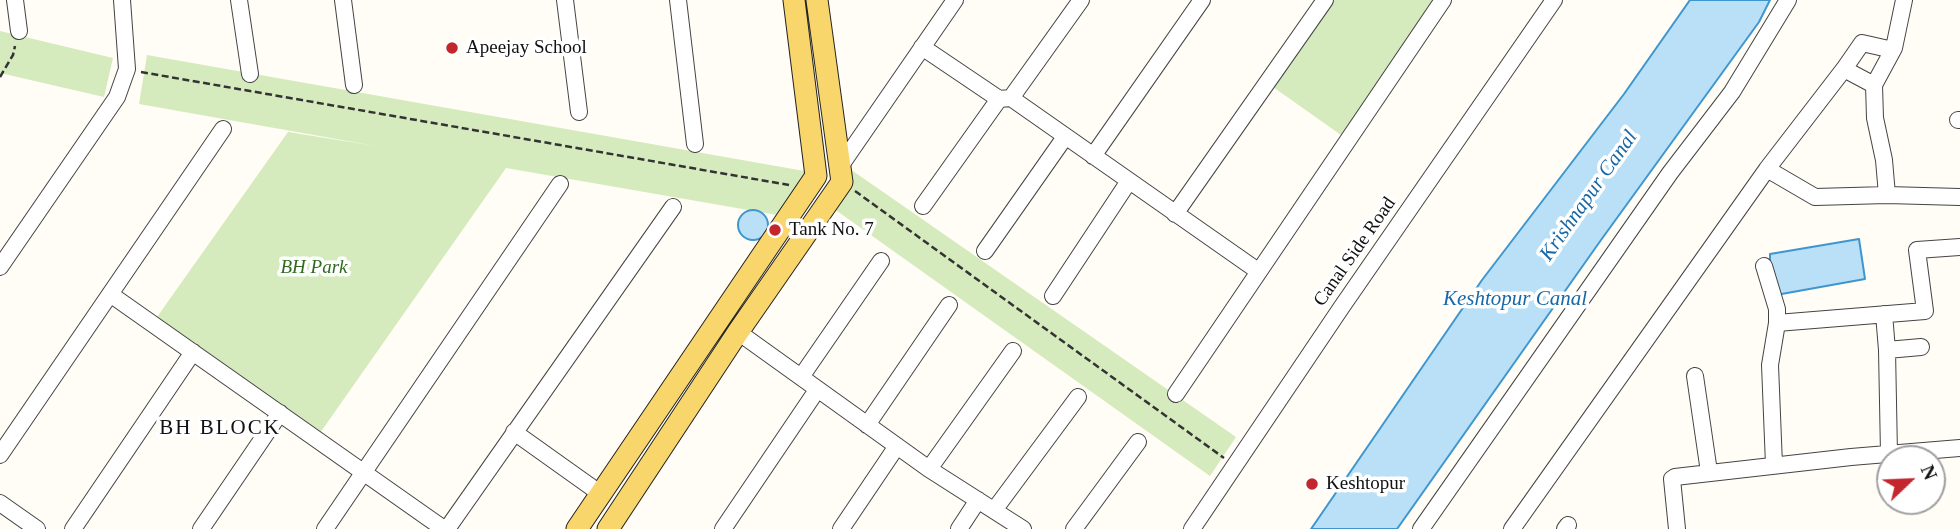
<!DOCTYPE html>
<html>
<head>
<meta charset="utf-8">
<style>
  body { margin:0 }
  #map { position:relative; width:1960px; height:529px; overflow:hidden; background:#fffdf5; font-family:"Times New Roman",serif }
  canvas { display:block }
  .north { position:absolute; left:1876px; top:445px; width:70px; height:70px; box-sizing:border-box; background:#fff; border:2px solid #a0a0a0; border-radius:50%; rotate:67deg; font-size:19px; font-weight:700; line-height:28px; text-align:center; color:#111 }
  .north::after { content:''; display:block; margin:auto; width:24px; height:32px; background:#c4262e; clip-path:polygon(50% 0,100% 100%,50% 72%,0 100%) }
</style>
</head>
<body>
<div id="map">
<canvas width="1960" height="529"></canvas>
<div class="north">N</div>
</div>
<script>
const context = document.querySelector('canvas').getContext('2d');
context.lineJoin = 'round';
function fill(path, color) { context.fillStyle = color; context.fill(path, 'evenodd'); }
const toPath = rows => new Path2D(rows.map(r => 'M' + r).join(''));
function stroke(path, color, width, dash) { context.strokeStyle = color; context.lineWidth = width; context.lineCap = dash ? 'butt' : 'round'; context.setLineDash(dash || []); context.stroke(path); }
function write(font, color, halo, rows, align = 'center') {
  context.font = font + ' "Times New Roman",serif'; context.lineWidth = 7; context.setLineDash([]); context.textBaseline = 'middle'; context.strokeStyle = halo; context.fillStyle = color; for (const [text, x, y, turn = 0] of rows) {
    context.save(); context.translate(x, y); context.rotate((+turn || 0) * Math.PI / 180); context.textAlign = isNaN(turn) ? turn : align; if (halo) context.strokeText(text, 0, 0); context.fillText(text, 0, 0); context.restore();
  }
}
fill(toPath([
  [1334,0,1436,0,1341,135,1273,87],
  [0,31,113,58,104,97,0,73],
  [147,55,810,172,783,216,506,168,320,433,157,317,288,132,376,146,139,104],
  [850,169,1236,437,1210,476,830,206]
]), '#d5ebbd');
const water = toPath([
  [1690,0,1770,0,1759,22,1601,240,1397,529,1311,529,1482,280,1624,94,1690,0],
  '738 225a15 15 0 1 1 30 0a15 15 0 1 1-30 0Z',
  [1859,239,1865,279,1776,295,1770,276,1770,254,1859,239]
]);
fill(water, '#b9e0f7');
stroke(water, '#3f96cf', 2);
const minor = toPath([
  [15,0,19,31],
  [239,0,250,74],
  [343,0,354,85],
  [565,0,579,112],
  [678,0,695,144],
  [922,47,999,99],
  [1844,69,1862,43,1893,50],
  [1011,98,1081,0],
  [1958,120,1960,120],
  [1093,156,1202,0],
  [839,168,955,0],
  [1767,169,1844,69,1874,85],
  [1887,195,1884,160,1875,118,1874,85,1894,48,1904,0],
  [923,206,999,99,1011,98,1258,271],
  [1175,214,1325,0],
  [985,251,1065,137],
  [1764,266,1777,309,1777,323,1770,365,1774,465],
  [0,267,117,97,127,69,122,0],
  [110,294,444,529],
  [1053,296,1129,181],
  [1884,314,1887,350],
  [1777,323,1925,311,1917,250,1960,247],
  [738,332,929,469,1023,529],
  [1695,376,1709,472],
  [801,377,881,261],
  [1176,394,1443,0],
  [867,425,949,305],
  [514,432,601,494],
  [1889,454,1887,350,1921,347],
  [0,455,223,129],
  [929,469,1013,351],
  [0,503,37,529],
  [995,509,1078,397],
  [73,529,193,352],
  [201,529,280,413],
  [325,529,560,184],
  [447,529,673,207],
  [723,529,817,390],
  [841,529,897,446],
  [959,529,978,500],
  [1074,529,1138,442],
  [1192,529,1341,308,1554,0],
  [1421,529,1670,173,1732,92,1788,0],
  [1512,529,1767,169,1815,197,1887,195,1960,197],
  [1565,529,1568,525],
  [1677,529,1672,479,1675,477,1851,457,1960,448]
]);
const major = toPath([
  [577,529,816,176,794,0],
  [608,529,738,332,842,182,817,0]
]);
stroke(minor, '#444', 18);
stroke(major, '#222', 23);
stroke(toPath([
  [141,72,789,185],
  [0,77,13,55,15,46],
  [855,191,1224,458]
]), '#333', 2.5, [7, 3.5]);
stroke(minor, '#fff', 16);
stroke(major, '#f9d66b', 21);
for (const [x, y, r, color] of [
  [452,48,7,"#c4262e"],
  [775,230,7,"#c4262e"],
  [1312,484,7,"#c4262e"]
]) { const dot = new Path2D(); dot.arc(x, y, r, 0, 2 * Math.PI); context.fillStyle = color; context.fill(dot); stroke(dot, '#fff', 2.5); }
write('19px', '#111', '#fff', [
  ["Apeejay School",466,48],
  ["Tank No. 7",789,230],
  ["Keshtopur",1326,484]
], 'left');
write('19px', '#111', '#fff', [
  ["Canal Side Road",1355,252,-55]
]);
write('italic 19px', '#2f6b1f', '#fff', [
  ["BH Park",314,268]
]);
write('italic 21px', '#1768a6', '#fff', [
  ["Krishnapur Canal",1589,196,-55],
  ["Keshtopur Canal",1515,299]
]);
context.letterSpacing = '2px';
write('21px', '#111', '#fff', [
  ["BH BLOCK",220,428]
]);
context.letterSpacing = '0px';
</script>
</body>
</html>
